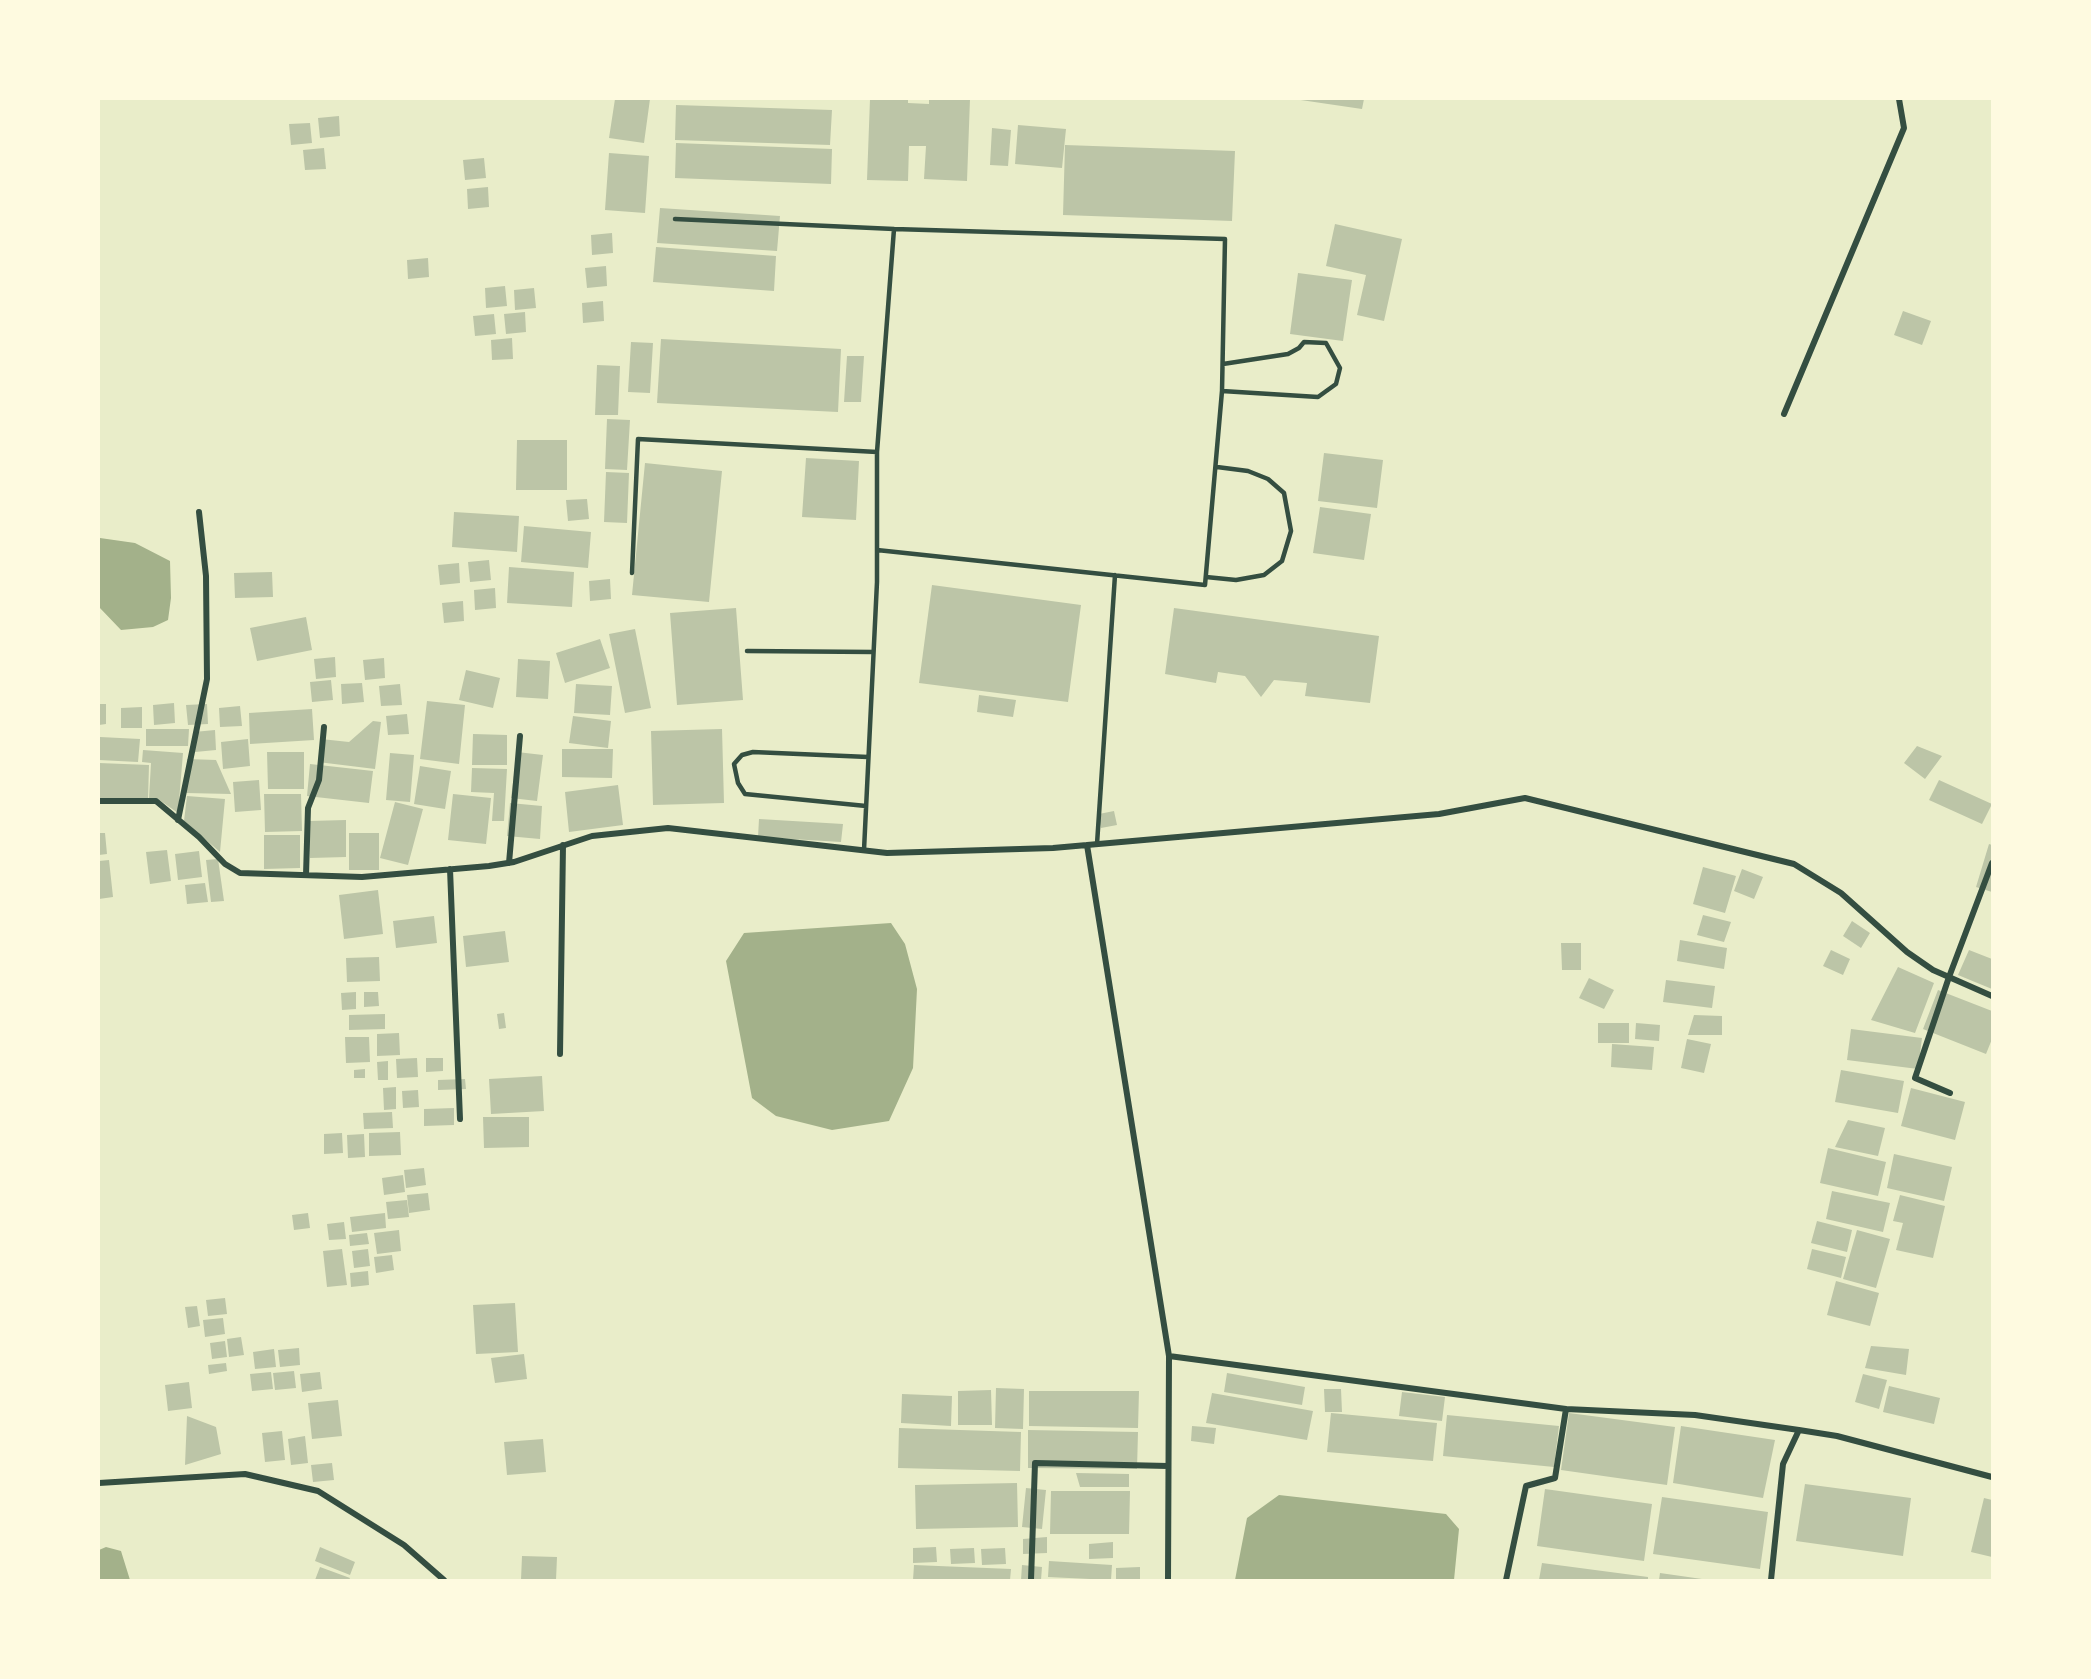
<!DOCTYPE html>
<html>
<head>
<meta charset="utf-8">
<style>
  body { margin:0 }
  #map { position:relative; width:2091px; height:1679px; overflow:hidden; background:#e9edc9; font-family:"Archivo Narrow",sans-serif }
  canvas { display:block }
  .frame { position:absolute; inset:0; border:100px solid #fefae0; pointer-events:none }
</style>
</head>
<body>
<div id="map">
<canvas width="2091" height="1679"></canvas>
<div class="frame"></div>
</div>
<script>
const context = document.querySelector('canvas').getContext('2d');
context.lineJoin = 'round';
function fill(path, color) { context.fillStyle = color; context.fill(path, 'evenodd'); }
const toPath = rows => new Path2D(rows.map(r => 'M' + r).join(''));
function stroke(path, color, width, dash) { context.strokeStyle = color; context.lineWidth = width; context.lineCap = dash ? 'butt' : 'round'; context.setLineDash(dash || []); context.stroke(path); }
fill(toPath([
  [100,538,135,543,170,561,171,598,168,620,153,627,121,630,99,607],
  [891,923,905,944,917,989,913,1068,889,1121,832,1130,776,1116,752,1098,726,961,744,933],
  [1279,1495,1446,1514,1459,1529,1454,1580,1235,1580,1247,1518],
  [106,1547,121,1551,130,1580,99,1580,99,1550]
]), '#a3b18a');
fill(toPath([
  [615,99,650,99,644,143,609,138],
  [870,99,908,99,908,103,929,104,929,99,970,99,967,181,924,179,926,146,909,146,908,181,867,180],
  [1294,99,1364,99,1362,109],
  [676,105,832,110,830,145,675,140],
  [339,116,340,136,320,138,318,118],
  [310,123,312,143,291,145,289,124],
  [1018,125,1066,129,1062,168,1015,164],
  [992,128,1011,130,1008,166,990,165],
  [676,143,832,149,831,184,675,178],
  [1065,145,1235,151,1232,221,1063,215],
  [324,148,326,169,305,170,303,150],
  [609,153,649,156,645,213,605,210],
  [484,158,486,178,465,180,463,160],
  [488,187,489,207,468,209,467,189],
  [660,208,780,216,777,251,657,243],
  [1335,224,1402,239,1384,321,1357,315,1366,275,1326,266],
  [612,233,613,253,592,255,591,235],
  [656,247,776,256,774,291,653,282],
  [428,258,429,277,408,279,407,260],
  [606,266,607,286,587,288,585,268],
  [1298,273,1352,280,1343,341,1290,334],
  [505,286,507,306,486,308,485,288],
  [534,288,536,308,515,310,514,290],
  [603,301,604,321,583,323,582,303],
  [1903,311,1931,321,1922,345,1894,335],
  [525,312,526,332,506,334,504,314],
  [494,314,496,334,475,336,473,316],
  [512,338,513,359,492,360,491,340],
  [661,339,841,349,838,412,657,403],
  [631,342,653,343,650,393,628,392],
  [847,356,864,356,861,402,844,402],
  [597,365,620,366,618,415,595,415],
  [607,419,630,420,627,470,605,469],
  [517,440,567,440,567,490,516,490],
  [1324,453,1383,460,1377,508,1318,501],
  [806,458,859,461,856,520,802,517],
  [645,463,722,471,709,602,632,595],
  [606,472,629,473,627,523,604,522],
  [587,499,589,519,568,521,566,500],
  [1320,507,1371,514,1364,560,1313,553],
  [454,512,519,516,517,552,452,547],
  [524,526,591,532,588,568,521,562],
  [489,560,491,580,470,582,468,562],
  [459,563,460,583,440,585,438,565],
  [509,567,574,572,572,607,507,603],
  [272,572,273,597,235,598,234,573],
  [610,579,611,599,590,601,589,581],
  [932,585,1081,605,1068,702,919,683],
  [495,588,496,608,475,610,474,590],
  [463,601,464,621,444,623,442,603],
  [736,608,743,700,677,705,670,613],
  [1174,608,1379,636,1370,703,1305,696,1307,683,1274,680,1261,697,1245,676,1218,672,1216,683,1165,674],
  [306,617,312,650,257,661,250,628],
  [635,629,651,708,625,713,609,634],
  [600,639,610,668,565,683,556,653],
  [335,657,336,677,316,679,314,659],
  [384,658,385,678,365,680,363,660],
  [518,659,550,661,548,699,516,697],
  [466,670,500,678,493,708,459,700],
  [331,680,333,700,312,702,310,682],
  [362,683,364,702,342,704,341,684],
  [400,684,402,705,381,706,379,686],
  [576,684,612,686,610,715,574,713],
  [979,695,1016,700,1013,717,977,712],
  [427,701,465,705,459,764,420,759],
  [174,703,175,723,154,725,153,705],
  [99,704,106,704,106,724,99,725],
  [207,704,208,724,188,725,186,705],
  [240,706,242,726,220,727,219,708],
  [142,707,142,728,121,728,121,708],
  [312,709,314,740,250,744,249,713],
  [407,714,409,734,388,735,386,716],
  [573,716,611,721,608,748,569,743],
  [373,721,381,722,375,769,318,762,321,739,349,742],
  [146,729,189,729,188,746,146,746],
  [722,729,724,803,653,805,651,731],
  [215,730,216,750,195,752,194,732],
  [473,734,507,735,507,765,472,765],
  [100,737,140,739,138,762,99,760],
  [248,739,250,766,223,769,221,742],
  [1917,746,1942,756,1925,779,1904,763],
  [562,749,613,749,612,778,562,777],
  [143,750,183,753,178,813,158,799,149,798,151,763,142,762],
  [267,752,304,752,304,789,268,789],
  [517,752,543,755,537,801,511,798],
  [390,753,414,755,410,802,386,800],
  [187,759,216,760,231,794,186,793],
  [99,763,149,765,148,800,99,798],
  [310,764,373,771,369,803,307,796],
  [420,766,451,771,445,809,414,804],
  [472,768,507,769,504,821,492,821,494,793,471,792],
  [259,780,261,810,235,812,233,782],
  [1939,780,1992,804,1982,824,1929,800],
  [618,785,623,825,569,832,565,792],
  [264,794,301,794,302,831,265,832],
  [453,794,491,798,486,844,448,840],
  [187,796,225,799,220,852,184,821],
  [395,802,423,809,408,865,380,858],
  [510,803,542,806,540,839,507,836],
  [1114,811,1117,825,1101,828,1099,814],
  [759,819,843,824,841,842,758,837],
  [346,820,346,857,310,858,309,821],
  [99,833,105,833,107,854,99,855],
  [349,833,379,833,379,870,349,870],
  [264,835,300,835,300,868,264,869],
  [1989,844,1992,845,1992,892,1976,887],
  [167,850,171,881,150,884,146,852],
  [199,851,202,877,178,880,175,854],
  [218,859,224,901,211,902,206,860],
  [109,860,113,897,99,899,99,861],
  [1703,867,1736,876,1725,913,1693,904],
  [1742,869,1763,877,1754,899,1734,891],
  [205,883,208,902,187,904,185,885],
  [378,890,383,934,344,939,339,895],
  [1703,915,1731,922,1724,942,1697,935],
  [434,916,437,943,396,948,393,921],
  [1852,921,1870,933,1861,948,1843,936],
  [505,931,509,962,466,967,463,936],
  [1680,940,1727,948,1724,969,1677,961],
  [1561,943,1581,943,1581,970,1562,970],
  [1831,950,1850,959,1843,975,1823,966],
  [1969,950,1992,959,1992,989,1958,975],
  [379,957,380,981,347,982,346,958],
  [1898,967,1934,983,1915,1033,1871,1020],
  [1589,978,1614,990,1604,1009,1579,998],
  [1666,980,1715,986,1712,1008,1663,1002],
  [1938,990,1992,1011,1992,1039,1986,1054,1923,1029],
  [356,992,356,1009,342,1010,341,993],
  [364,992,378,992,379,1006,364,1007],
  [504,1013,506,1028,499,1029,497,1014],
  [385,1014,385,1029,349,1030,349,1015],
  [1694,1015,1722,1016,1722,1035,1688,1035],
  [1598,1023,1629,1023,1629,1043,1598,1043],
  [1636,1023,1660,1025,1659,1041,1635,1039],
  [1851,1029,1922,1038,1918,1069,1847,1060],
  [399,1033,400,1055,377,1056,377,1034],
  [345,1037,369,1037,370,1062,346,1063],
  [1687,1039,1711,1044,1704,1073,1681,1068],
  [1612,1044,1654,1047,1652,1070,1611,1067],
  [417,1058,418,1077,397,1078,396,1059],
  [426,1058,443,1058,443,1071,426,1072],
  [388,1061,388,1080,378,1080,377,1062],
  [365,1069,365,1078,354,1078,354,1070],
  [1841,1070,1904,1081,1898,1113,1835,1102],
  [542,1076,544,1111,491,1114,489,1079],
  [465,1079,466,1089,438,1090,438,1080],
  [396,1087,396,1109,384,1110,383,1088],
  [1911,1088,1965,1102,1955,1140,1901,1126],
  [418,1090,419,1107,403,1108,402,1091],
  [454,1108,454,1125,424,1126,424,1109],
  [392,1112,393,1128,364,1129,363,1113],
  [483,1117,529,1117,529,1147,484,1148],
  [1848,1120,1885,1128,1878,1156,1835,1147],
  [400,1132,401,1155,369,1156,369,1133],
  [342,1133,343,1153,324,1154,324,1134],
  [364,1134,365,1157,348,1158,347,1135],
  [1828,1148,1886,1162,1878,1196,1820,1183],
  [1894,1154,1952,1167,1944,1201,1887,1188],
  [424,1168,426,1185,406,1188,404,1170],
  [403,1175,405,1192,384,1195,382,1178],
  [1832,1191,1890,1203,1883,1232,1826,1219],
  [428,1193,430,1210,409,1213,407,1195],
  [1900,1195,1945,1206,1933,1258,1896,1250,1903,1223,1893,1221],
  [407,1200,409,1217,388,1219,386,1202],
  [308,1213,310,1228,294,1230,292,1215],
  [385,1213,386,1228,352,1232,350,1217],
  [1817,1221,1852,1230,1847,1252,1811,1243],
  [344,1222,346,1239,329,1240,327,1224],
  [399,1230,401,1251,377,1254,374,1233],
  [1857,1230,1890,1239,1876,1288,1843,1279],
  [367,1233,369,1244,350,1246,349,1235],
  [342,1249,347,1285,327,1287,323,1251],
  [368,1249,370,1266,354,1268,352,1251],
  [1812,1249,1846,1257,1841,1278,1807,1269],
  [392,1255,394,1270,376,1273,374,1257],
  [368,1271,369,1285,351,1287,350,1273],
  [1836,1281,1879,1293,1870,1326,1827,1315],
  [225,1298,227,1314,208,1316,206,1300],
  [515,1303,518,1352,476,1354,473,1305],
  [197,1306,200,1326,188,1328,185,1307],
  [223,1318,225,1334,205,1337,203,1320],
  [241,1337,244,1355,229,1357,227,1339],
  [225,1341,227,1357,212,1359,210,1343],
  [1871,1346,1909,1349,1906,1375,1865,1368],
  [299,1348,300,1365,280,1367,278,1350],
  [274,1349,276,1367,255,1369,253,1352],
  [524,1354,527,1379,495,1383,491,1358],
  [226,1363,227,1371,209,1374,208,1365],
  [294,1371,296,1388,275,1390,273,1373],
  [271,1372,273,1389,252,1391,250,1374],
  [320,1372,322,1389,302,1392,300,1374],
  [1227,1373,1305,1387,1302,1405,1224,1392],
  [1863,1374,1887,1380,1879,1409,1855,1402],
  [189,1382,192,1408,168,1411,165,1385],
  [1889,1386,1940,1398,1934,1424,1883,1412],
  [996,1388,1024,1389,1023,1429,995,1428],
  [1324,1389,1341,1389,1342,1412,1325,1412],
  [991,1390,992,1425,958,1425,958,1391],
  [1029,1391,1139,1391,1138,1428,1029,1426],
  [1402,1392,1445,1397,1442,1421,1399,1416],
  [1212,1393,1313,1411,1307,1440,1206,1423],
  [902,1394,952,1396,951,1426,901,1423],
  [338,1400,342,1436,312,1439,308,1403],
  [1331,1413,1437,1423,1433,1461,1327,1452],
  [1569,1413,1675,1427,1667,1485,1561,1470],
  [1447,1415,1559,1426,1554,1467,1443,1456],
  [187,1416,216,1427,221,1454,185,1465],
  [1192,1426,1216,1428,1214,1444,1191,1441],
  [1681,1426,1775,1440,1763,1498,1673,1483],
  [899,1428,1021,1432,1020,1471,898,1468],
  [1028,1430,1138,1432,1137,1469,1028,1468],
  [282,1431,285,1460,265,1462,262,1433],
  [305,1436,308,1463,291,1465,288,1439],
  [543,1439,546,1472,507,1475,504,1442],
  [332,1463,334,1480,313,1482,311,1465],
  [1076,1473,1129,1474,1129,1487,1080,1487],
  [1017,1483,1018,1527,916,1529,915,1485],
  [1805,1484,1911,1498,1903,1556,1796,1541],
  [1026,1488,1046,1490,1042,1529,1022,1527],
  [1545,1489,1652,1504,1644,1561,1537,1546],
  [1051,1491,1130,1491,1129,1534,1050,1534],
  [1662,1497,1768,1512,1760,1569,1653,1554],
  [1984,1498,1992,1500,1992,1557,1971,1552],
  [1047,1537,1047,1553,1023,1554,1023,1539],
  [1113,1542,1113,1558,1089,1559,1089,1544],
  [320,1547,355,1562,350,1575,315,1561],
  [936,1547,937,1562,913,1563,913,1548],
  [974,1548,975,1563,951,1564,950,1549],
  [1005,1548,1006,1564,982,1565,981,1549],
  [522,1556,557,1557,556,1580,521,1580],
  [1049,1561,1112,1565,1111,1580,1048,1577],
  [1542,1563,1648,1577,1648,1580,1539,1580],
  [914,1565,1011,1569,1010,1580,913,1580],
  [1022,1565,1042,1567,1041,1580,1021,1580],
  [320,1567,350,1578,349,1580,315,1580],
  [1140,1567,1140,1580,1116,1580,1116,1568],
  [1660,1573,1702,1579,1702,1580,1659,1580]
]), '#bcc5a7');
stroke(toPath([
  [675,219,894,229,877,452],
  [1222,391,1318,397,1336,384,1340,368,1326,343,1304,342,1299,348,1288,354,1223,364],
  [877,550,1205,585,1222,391,1225,239,894,229],
  [632,573,638,439,877,452,877,582,864,850],
  [1206,577,1236,580,1264,575,1282,561,1291,531,1284,493,1268,479,1248,471,1217,467],
  [747,651,873,652],
  [866,806,745,794,738,783,734,764,742,755,753,752,868,757],
  [1097,844,1115,575]
]), '#344e41', 4.5);
stroke(toPath([
  [1784,414,1904,128,1899,99],
  [99,801,156,801,199,837,225,864,240,873,362,877,489,866,514,862,592,836,668,828,887,853,1053,848,1439,814,1525,798,1794,864,1841,893,1907,952,1933,970,1992,996],
  [178,820,207,679,206,576,199,512],
  [1087,845,1169,1356,1168,1580],
  [509,863,520,736],
  [450,869,460,1119],
  [306,875,308,808,319,780,324,727],
  [560,1054,563,845],
  [1950,1093,1915,1078,1949,977,1992,863],
  [1169,1356,1566,1409,1695,1415,1799,1430],
  [99,1483,245,1474,318,1491,404,1545,444,1580],
  [1031,1580,1035,1463,1168,1466],
  [1506,1580,1526,1486,1555,1478,1566,1409],
  [1771,1580,1783,1464,1799,1430,1837,1436,1992,1477]
]), '#344e41', 6);
</script>
</body>
</html>
